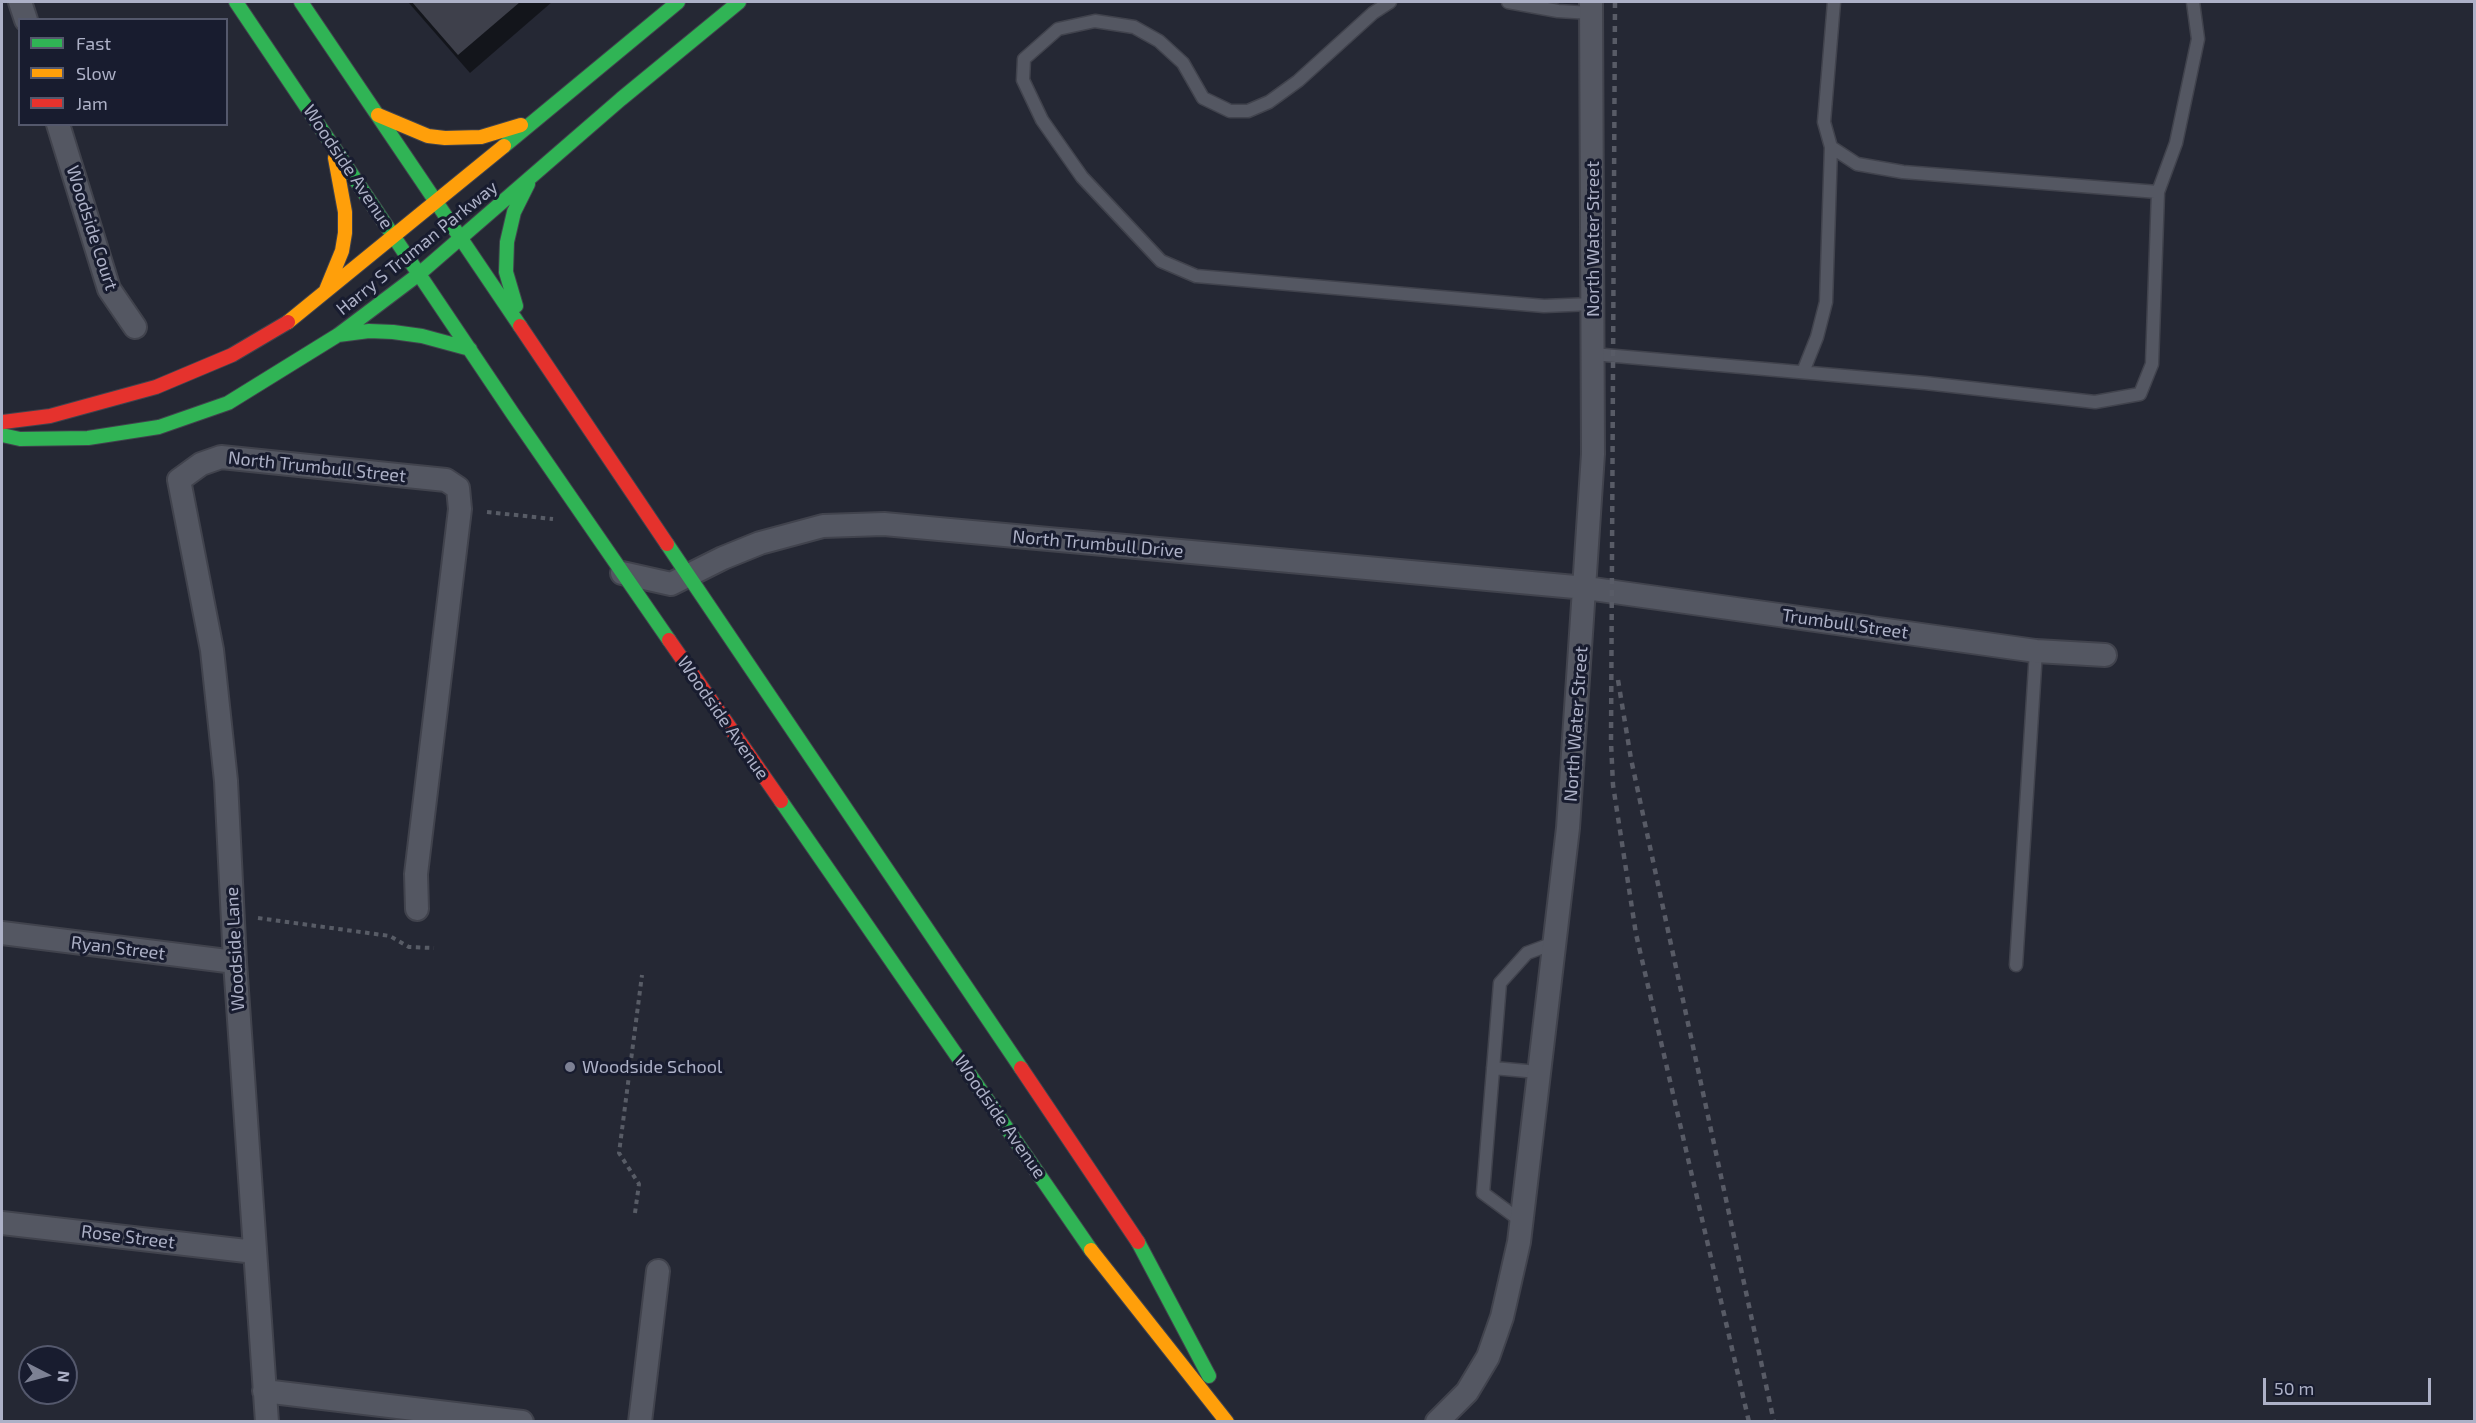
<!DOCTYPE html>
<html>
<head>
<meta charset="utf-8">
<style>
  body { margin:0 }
  #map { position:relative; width:2476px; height:1423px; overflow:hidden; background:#252834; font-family:"Exo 2",sans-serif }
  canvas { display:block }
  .frame { position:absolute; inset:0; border:3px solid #adb1c7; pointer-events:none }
  .legend { position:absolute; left:18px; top:18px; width:210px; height:108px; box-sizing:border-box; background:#181c2f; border:2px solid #54586c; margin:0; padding:8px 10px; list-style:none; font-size:18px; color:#adb1c7 }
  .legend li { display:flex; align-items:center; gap:12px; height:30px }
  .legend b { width:30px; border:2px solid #54586c }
  .north { position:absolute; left:18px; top:1345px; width:60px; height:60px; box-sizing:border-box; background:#181c2f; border:2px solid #54586c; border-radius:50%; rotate:96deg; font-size:16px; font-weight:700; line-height:24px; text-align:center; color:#adb1c7 }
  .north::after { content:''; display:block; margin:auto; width:21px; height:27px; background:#7d8194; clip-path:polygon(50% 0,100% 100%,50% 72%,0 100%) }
  .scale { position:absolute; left:2263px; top:1378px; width:168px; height:27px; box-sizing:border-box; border:3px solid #adb1c7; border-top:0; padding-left:8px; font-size:18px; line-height:21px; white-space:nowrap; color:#adb1c7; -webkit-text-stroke:4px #181c2f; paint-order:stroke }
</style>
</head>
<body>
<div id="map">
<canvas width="2476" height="1423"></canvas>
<div class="frame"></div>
<ul class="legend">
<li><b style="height:8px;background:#30b455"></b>Fast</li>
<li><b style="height:8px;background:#ff9f0a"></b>Slow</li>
<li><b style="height:8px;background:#e5322d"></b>Jam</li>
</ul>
<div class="north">N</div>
<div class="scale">50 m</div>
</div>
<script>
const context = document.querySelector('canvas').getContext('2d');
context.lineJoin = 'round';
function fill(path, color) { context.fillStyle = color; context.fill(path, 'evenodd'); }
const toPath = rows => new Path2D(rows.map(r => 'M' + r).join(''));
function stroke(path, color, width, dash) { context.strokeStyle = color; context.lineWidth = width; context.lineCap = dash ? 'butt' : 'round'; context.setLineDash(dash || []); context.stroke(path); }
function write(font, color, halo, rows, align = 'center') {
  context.font = font + ' "Exo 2",sans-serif'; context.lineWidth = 6; context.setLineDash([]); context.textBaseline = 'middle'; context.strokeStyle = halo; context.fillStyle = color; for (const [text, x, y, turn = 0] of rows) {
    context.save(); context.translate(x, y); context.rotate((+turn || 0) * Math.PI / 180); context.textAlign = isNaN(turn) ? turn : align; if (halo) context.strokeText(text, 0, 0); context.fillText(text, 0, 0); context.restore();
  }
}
fill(toPath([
  [408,2,552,2,470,73]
]), '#0007');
fill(toPath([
  [412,2,520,2,458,55]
]), '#3e404b');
const lane = toPath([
  [1390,2,1373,13,1298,81,1269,102,1248,111,1230,111,1203,98,1183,63,1159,41,1134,27,1095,21,1058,29,1024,59,1023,80,1042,120,1082,177,1161,261,1196,276,1544,306,1593,304],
  [1508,2,1558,11,1591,13],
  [1834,2,1824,122,1831,147,1857,164,1903,172,2158,192],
  [1593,354,1925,383,2095,402,2140,394,2152,364,2158,192,2176,143,2198,39,2193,2],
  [1803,372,1817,337,1826,302,1831,147],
  [2016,965,2036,651],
  [1493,1068,1538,1072],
  [1521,1221,1483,1193,1500,983,1527,953,1554,943]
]);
const street = toPath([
  [20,2,26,20],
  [58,124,109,289,135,327],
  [622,573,671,584,723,558,760,543,823,526,884,524,1586,588,2036,651,2105,655],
  [2,933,235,962],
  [2,1223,255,1252],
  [264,1391,522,1422],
  [267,1422,235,962,226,781,212,650,179,480,201,464,221,457,446,480,458,488,460,509,416,874,417,909],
  [640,1422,658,1271],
  [1437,1422,1467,1392,1488,1357,1502,1317,1519,1242,1568,828,1593,454,1591,2]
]);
const fast = toPath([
  [236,2,513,414,669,640],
  [301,2,520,326],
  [504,146,678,2],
  [516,306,506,272,507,242,514,212,528,184],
  [338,335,369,331,393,332,422,336,470,349],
  [2,435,20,439,88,438,159,427,228,403,338,335,419,274,621,99,739,2],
  [667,544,1021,1068],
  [781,801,1091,1250],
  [1138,1242,1209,1376]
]);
const slow = toPath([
  [378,115,428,136,445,138,481,137,521,125],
  [326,290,342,251,345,233,345,212,335,158],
  [288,322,504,146],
  [1091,1250,1227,1422]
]);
const jam = toPath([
  [520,326,667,544],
  [3,422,50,416,156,387,232,355,288,322],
  [669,640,781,801],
  [1021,1068,1138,1242]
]);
stroke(lane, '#41434d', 15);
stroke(street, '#41434d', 26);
stroke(fast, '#41434d', 16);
stroke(slow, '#41434d', 16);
stroke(jam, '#41434d', 16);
stroke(toPath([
  [487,512,553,519],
  [258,918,390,936,409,947,434,948],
  [635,1213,639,1184,619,1153,642,975]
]), '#585c66', 4, [4.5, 4.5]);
stroke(lane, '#545762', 12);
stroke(street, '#545762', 22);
stroke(fast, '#30b455', 14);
stroke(slow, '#ff9f0a', 14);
stroke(jam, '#e5322d', 14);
stroke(toPath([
  [1615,2,1611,742,1613,785,1636,934,1749,1422],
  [1618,680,1631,759,1774,1422]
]), '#585b66', 4.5, [6, 6]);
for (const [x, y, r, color] of [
  [570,1067,6,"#7d8194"]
]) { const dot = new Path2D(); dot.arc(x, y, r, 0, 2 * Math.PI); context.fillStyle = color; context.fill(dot); stroke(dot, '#181c2f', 2); }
write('18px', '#adb1c7', '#181c2f', [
  ["Woodside Avenue",348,167,56],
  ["Woodside Court",92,228,72],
  ["North Water Street",1593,239,-90],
  ["Harry S Truman Parkway",417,248,-39],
  ["North Trumbull Street",317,467,6],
  ["North Trumbull Drive",1098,544,5],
  ["Trumbull Street",1845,624,8],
  ["Woodside Avenue",723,718,55],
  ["North Water Street",1576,724,-86],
  ["Ryan Street",118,948,7],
  ["Woodside Lane",235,949,-93],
  ["Woodside Avenue",1000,1117,55],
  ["Rose Street",128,1237,7]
]);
write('18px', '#adb1c7', '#181c2f', [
  ["Woodside School",582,1067]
], 'left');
</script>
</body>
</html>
